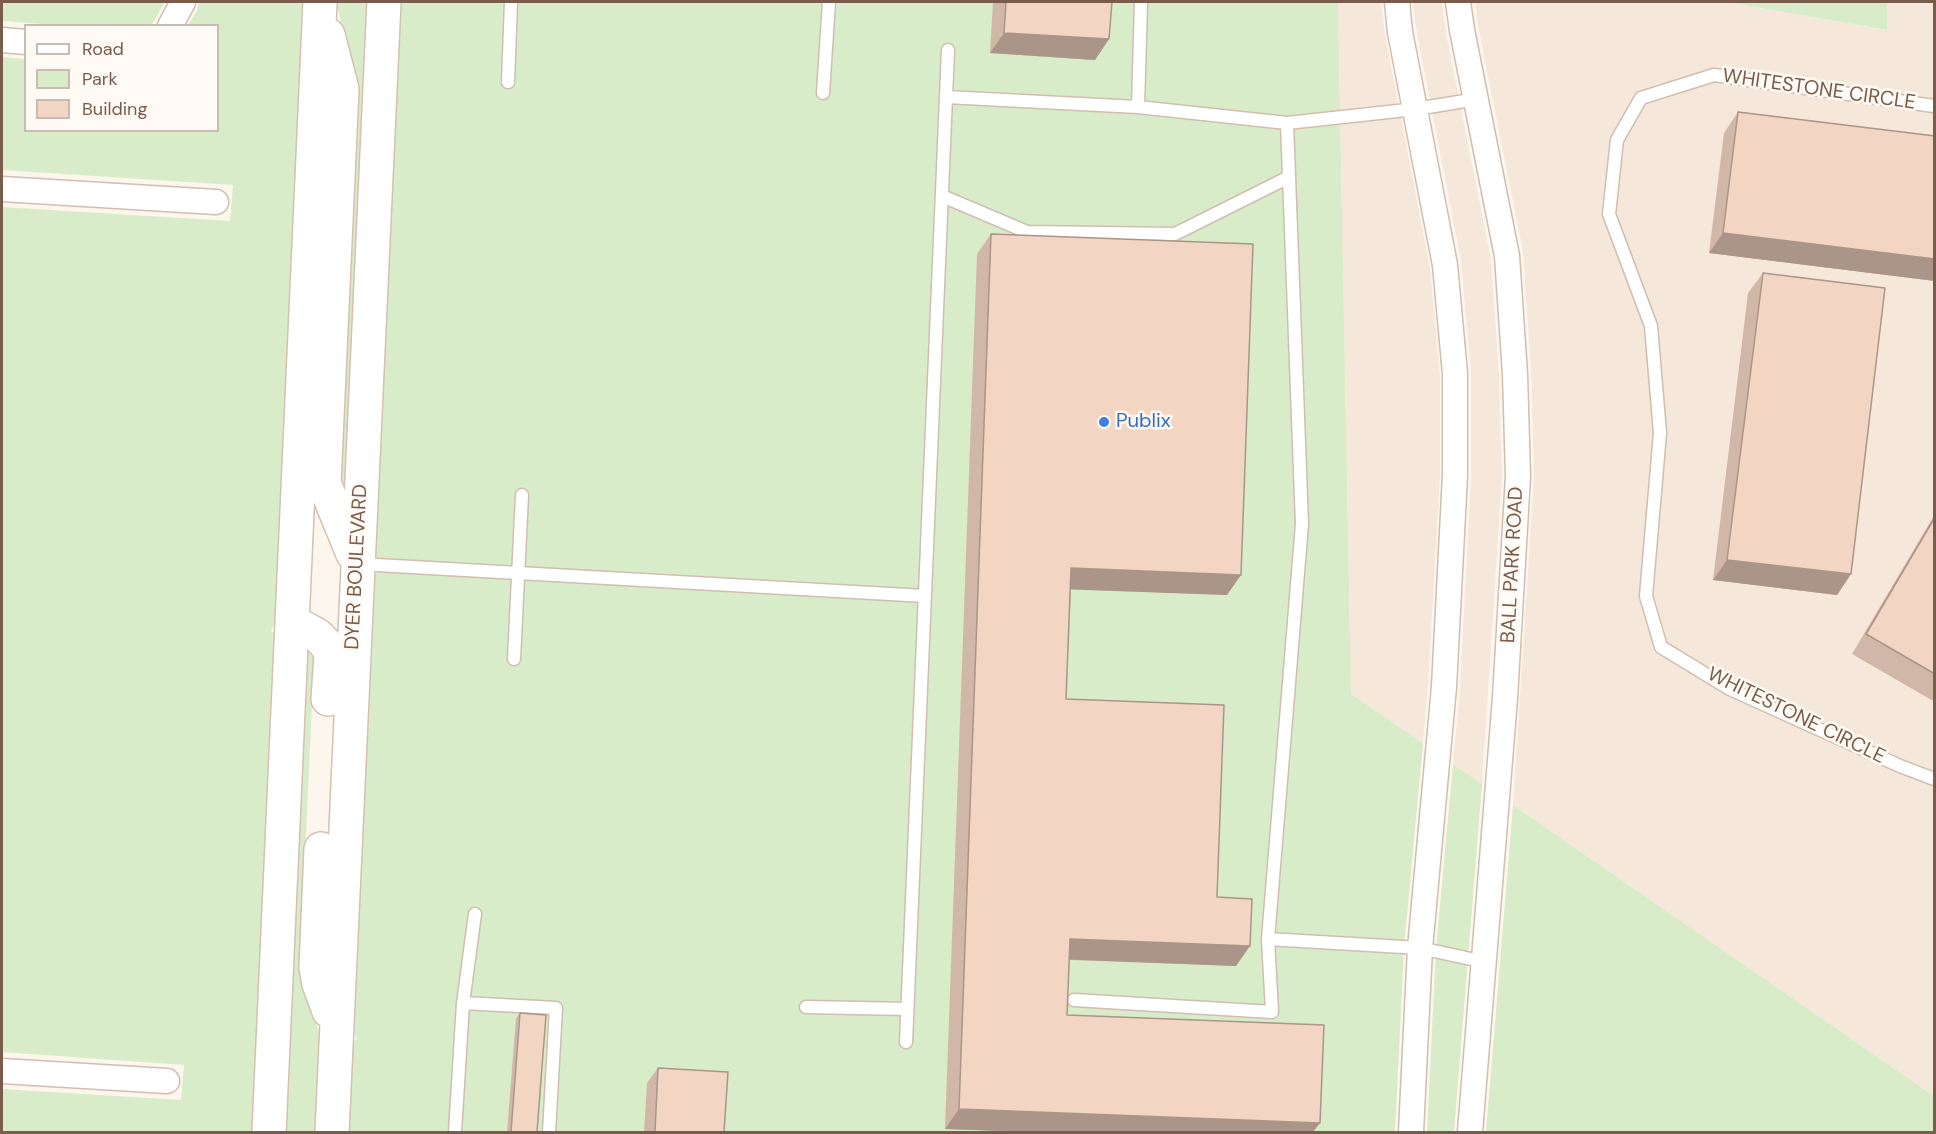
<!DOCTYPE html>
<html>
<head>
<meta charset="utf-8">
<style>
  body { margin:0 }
  #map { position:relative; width:1936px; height:1134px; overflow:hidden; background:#fdf6ec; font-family:"DM Sans",sans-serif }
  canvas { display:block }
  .frame { position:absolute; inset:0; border:3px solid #7a5c4d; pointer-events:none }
  .legend { position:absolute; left:24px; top:24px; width:195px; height:108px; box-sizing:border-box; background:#fffaf3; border:2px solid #cabbb1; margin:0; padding:8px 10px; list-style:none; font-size:18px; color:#7a5c4d }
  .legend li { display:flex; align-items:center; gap:12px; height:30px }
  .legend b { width:30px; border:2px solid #cabbb1 }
</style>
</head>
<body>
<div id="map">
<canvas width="1936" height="1134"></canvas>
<div class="frame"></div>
<ul class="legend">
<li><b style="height:8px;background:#fff"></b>Road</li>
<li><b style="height:16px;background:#d8ecc9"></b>Park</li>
<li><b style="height:16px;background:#f3d5c3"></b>Building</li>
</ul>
</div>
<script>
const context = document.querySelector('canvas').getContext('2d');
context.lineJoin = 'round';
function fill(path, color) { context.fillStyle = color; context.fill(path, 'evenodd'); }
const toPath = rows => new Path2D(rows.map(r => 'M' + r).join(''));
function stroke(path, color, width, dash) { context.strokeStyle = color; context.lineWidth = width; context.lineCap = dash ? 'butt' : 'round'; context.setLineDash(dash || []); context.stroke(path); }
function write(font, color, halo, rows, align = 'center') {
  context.font = font + ' "DM Sans",sans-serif'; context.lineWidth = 5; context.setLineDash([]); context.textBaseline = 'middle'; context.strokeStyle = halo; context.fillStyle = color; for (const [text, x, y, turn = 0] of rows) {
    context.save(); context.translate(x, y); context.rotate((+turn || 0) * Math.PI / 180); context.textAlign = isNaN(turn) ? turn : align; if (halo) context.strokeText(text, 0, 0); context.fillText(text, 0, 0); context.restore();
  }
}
fill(toPath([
  [1338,2,1381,2,1385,35,1430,268,1440,376,1440,475,1428,686,1423,743,1351,694],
  [1413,2,1442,2,1446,33,1491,259,1499,375,1502,476,1482,784,1453,764,1460,688,1471,476,1471,372,1461,261,1416,28],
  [1475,2,1726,2,1886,30,1887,2,1934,2,1934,1096,1513,805,1534,476,1531,371,1523,252,1478,26]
]), '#f5e8da');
fill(toPath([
  [2,2,165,2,151,26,69,26,2,21],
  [199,2,302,2,304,7,277,618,271,631,276,634,253,1132,2,1132,2,1089,181,1100,184,1065,2,1052,2,207,230,221,233,185,2,170,2,57,25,59,26,130,218,130,218,26,188,25,197,11],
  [336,2,368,2,345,491,340,479,358,90],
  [400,2,1338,2,1351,694,1423,743,1404,948,1395,1132,348,1132,351,1042,357,1039,352,1027,373,576,379,572,373,560],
  [1726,2,1887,2,1887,30],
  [307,650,314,659,300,967,304,991,320,1034,316,1132,285,1132],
  [1453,764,1482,784,1454,1132,1427,1132,1436,949],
  [1513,805,1934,1096,1934,1132,1486,1132]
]), '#d8ecc9');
const service = toPath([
  [1141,2,1138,107,1287,123,1416,109,1477,99],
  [508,82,511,2],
  [823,93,829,2],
  [946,97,1138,107],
  [1934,106,1714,75,1641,98,1617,140,1609,214,1651,326,1660,433,1646,596,1661,647,1730,689,1900,766,1934,779],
  [1287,123,1302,524,1268,939,1420,948,1485,962],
  [942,196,1027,232,1175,234,1289,177],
  [359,564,925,596],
  [514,659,522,495],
  [475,914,463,1003,556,1008,549,1132],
  [1074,1000,1272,1012,1268,939],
  [806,1007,907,1009],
  [906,1042,948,50],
  [455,1132,463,1003]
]);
const minor = toPath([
  [1397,2,1400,32,1445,265,1455,374,1455,475,1444,687,1420,948,1411,1132],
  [1458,2,1462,30,1507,256,1515,374,1518,476,1505,698,1470,1132],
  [170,26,183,2],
  [2,40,26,42],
  [2,189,216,202],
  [2,1071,167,1081]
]);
const secondary = toPath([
  [328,35,342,89,324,483,353,554],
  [293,622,317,635,326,644,331,655,328,699],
  [321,849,316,968,319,984,329,1011],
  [269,1132,320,2],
  [332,1132,384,2]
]);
stroke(service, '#d1beb0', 15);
stroke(minor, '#d1beb0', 27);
stroke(secondary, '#d6c0b0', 36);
stroke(service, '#fff', 12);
stroke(minor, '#fff', 24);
stroke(secondary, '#fff', 33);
fill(toPath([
  [993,2,1112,2,1109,39,1095,60,990,53],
  [1738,112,1935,136,1935,281,1709,253,1724,133],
  [991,234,1227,595,1071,589,1066,699,1217,897,1236,966,1069,960,1067,1015,1313,1132,1032,1132,945,1129,977,254],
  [1763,273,1851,574,1837,595,1713,580,1748,293],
  [1935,514,1935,702,1852,654],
  [520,1013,537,1132,507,1132,516,1018],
  [658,1068,724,1132,644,1132,647,1083]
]), '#d1b7a8');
fill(toPath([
  [1004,33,1109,39,1095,60,990,53],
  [1723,233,1935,259,1935,281,1709,253],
  [1727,560,1851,574,1837,595,1713,580],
  [1071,568,1241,575,1227,595,1057,589],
  [1070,939,1250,946,1236,966,1056,959],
  [959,1109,1320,1123,1313,1132,1032,1132,945,1129]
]), '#aa9588');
const building = toPath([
  [1006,2,1112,2,1109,39,1004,33,1006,2],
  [1738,112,1935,136,1935,259,1723,233,1738,112],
  [991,234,1253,244,1241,575,1071,568,1066,699,1224,705,1217,897,1252,899,1250,946,1070,939,1067,1015,1324,1025,1320,1123,959,1109,991,234],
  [1763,273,1885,288,1851,574,1727,560,1763,273],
  [1935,517,1935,674,1866,634,1935,517],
  [520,1013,546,1015,537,1132,511,1132,520,1013],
  [658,1068,728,1072,724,1132,655,1132,658,1068]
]);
fill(building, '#f3d5c3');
stroke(building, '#aa9588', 1.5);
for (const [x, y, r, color] of [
  [1104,422,6,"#3f7fe0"]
]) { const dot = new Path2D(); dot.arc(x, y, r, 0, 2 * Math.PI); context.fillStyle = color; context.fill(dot); stroke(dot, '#fffaf3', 2); }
write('20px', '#7a5c4d', '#fffaf3', [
  ["WHITESTONE CIRCLE",1819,90,8],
  ["BALL PARK ROAD",1513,565,-87],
  ["DYER BOULEVARD",357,567,-87],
  ["WHITESTONE CIRCLE",1796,716,26]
]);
write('20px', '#366cbe', '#fffaf3', [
  ["Publix",1116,422]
], 'left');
</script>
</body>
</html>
